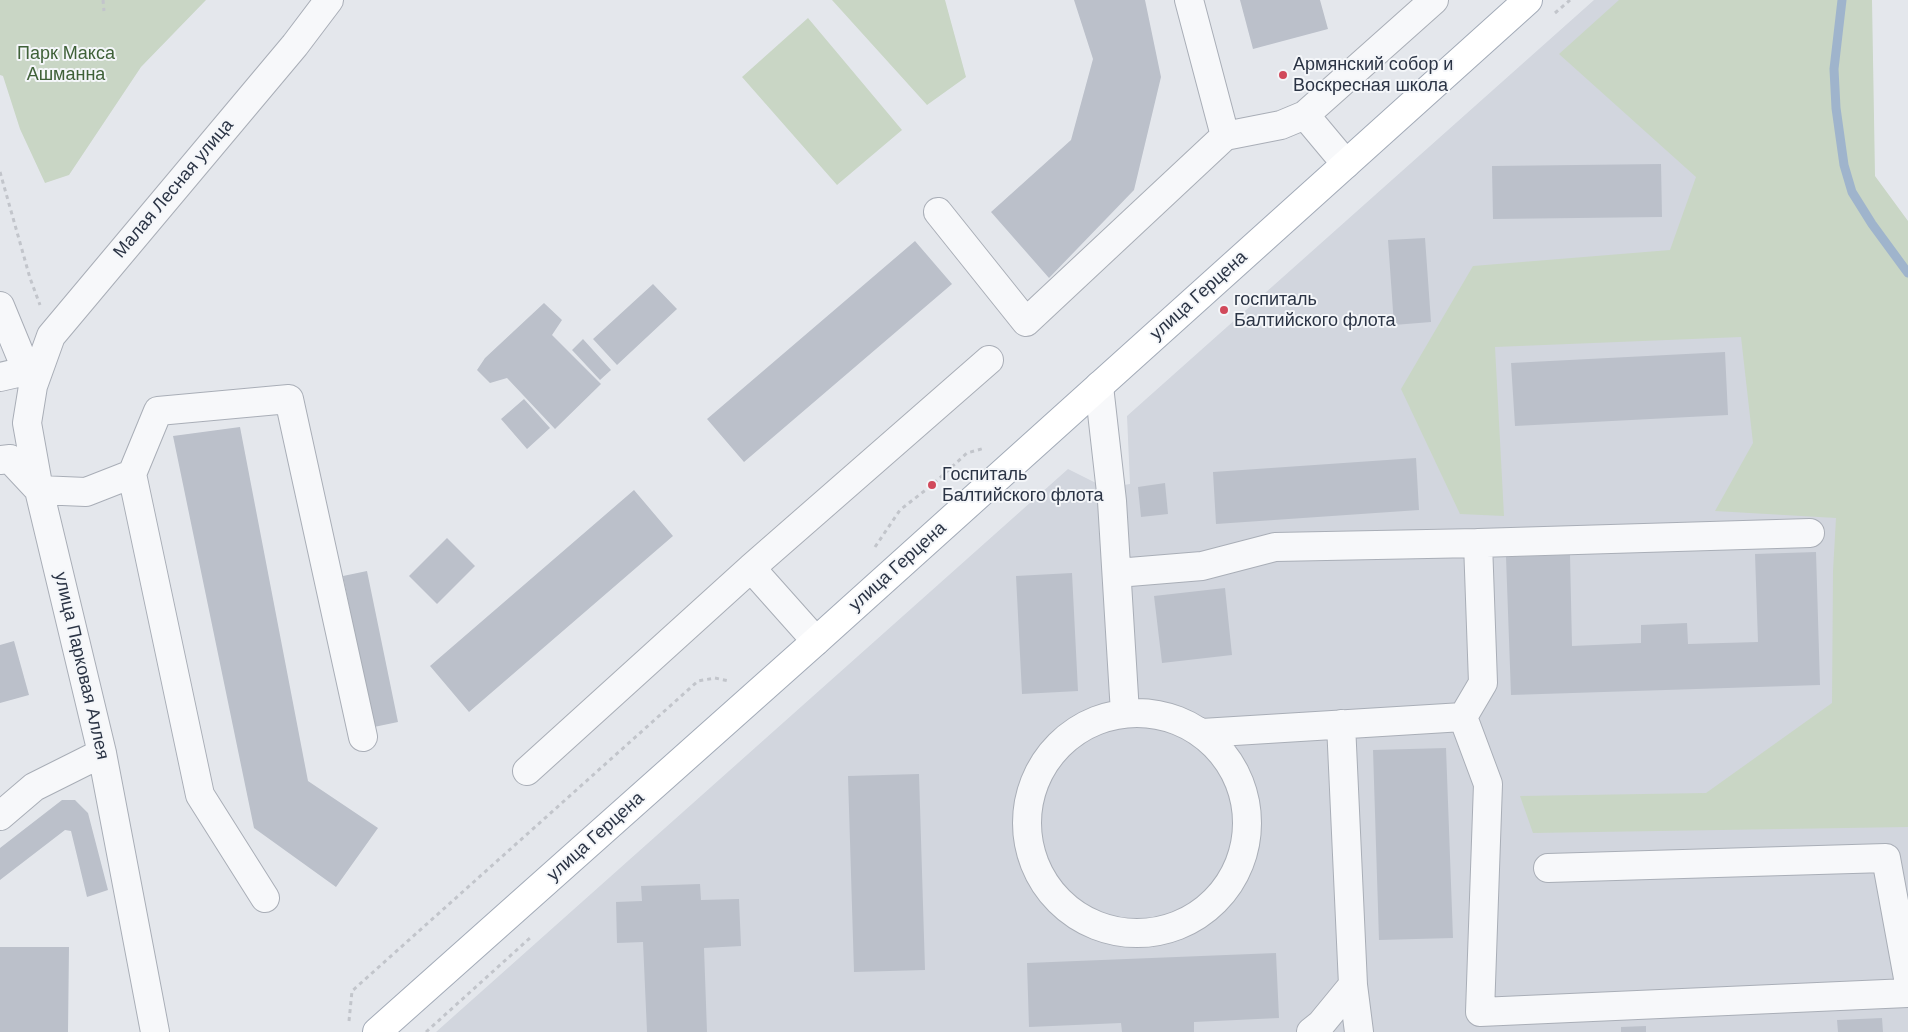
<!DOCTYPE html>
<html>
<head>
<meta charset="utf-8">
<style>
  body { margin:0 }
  canvas { display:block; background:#e4e7ec }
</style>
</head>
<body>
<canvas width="1908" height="1032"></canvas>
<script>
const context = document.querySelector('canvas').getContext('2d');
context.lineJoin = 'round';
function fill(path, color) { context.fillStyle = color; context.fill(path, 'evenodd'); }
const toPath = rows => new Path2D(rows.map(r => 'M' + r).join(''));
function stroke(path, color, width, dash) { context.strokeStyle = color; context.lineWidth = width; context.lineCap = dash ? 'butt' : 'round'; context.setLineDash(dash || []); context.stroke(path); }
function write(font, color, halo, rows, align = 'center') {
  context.font = font + ' "DM Sans",sans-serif'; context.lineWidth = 4; context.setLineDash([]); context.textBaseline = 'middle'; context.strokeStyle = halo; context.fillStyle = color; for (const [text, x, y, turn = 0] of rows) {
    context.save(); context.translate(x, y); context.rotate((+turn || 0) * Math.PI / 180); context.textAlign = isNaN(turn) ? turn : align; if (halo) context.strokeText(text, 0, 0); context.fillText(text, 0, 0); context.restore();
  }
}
fill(toPath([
  [1594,0,1822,0,1908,306,1908,1032,436,1032,1068,469,1100,485,1111,487,1130,484,1127,416]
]), '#d2d6de');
fill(toPath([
  [0,0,206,0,141,67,69,175,45,183,20,129,3,76,0,75],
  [832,0,945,0,966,77,927,105],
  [1619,0,1872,0,1875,176,1908,221,1908,827,1533,833,1520,796,1706,793,1832,703,1833,571,1836,518,1715,511,1753,443,1741,337,1495,347,1504,516,1460,514,1401,389,1473,266,1670,250,1696,177,1559,54],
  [808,18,902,130,837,185,742,77]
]), '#c9d6c5');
stroke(toPath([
  [1842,0,1834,69,1836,108,1844,165,1852,192,1872,224,1908,273]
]), '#9fb4cc', 9);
fill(toPath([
  [1074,0,1145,0,1161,77,1134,190,1049,278,991,212,1071,140,1093,59],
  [1240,0,1320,0,1328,29,1253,49],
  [1661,164,1662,217,1493,219,1492,166],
  [1425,238,1431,322,1394,325,1388,240],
  [915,241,952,284,744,462,707,419],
  [653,284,677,309,617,365,593,339],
  [544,303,562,320,552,335,601,384,555,429,507,378,490,383,477,370,485,358],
  [583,339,611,370,600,380,572,350],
  [1725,352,1728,415,1515,426,1511,363],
  [524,399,550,428,527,449,501,419],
  [240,427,308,781,378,828,336,887,254,828,173,436],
  [1416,458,1419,510,1216,524,1213,472],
  [1165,483,1168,514,1141,517,1138,487],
  [634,490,673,536,469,712,430,666],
  [447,538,475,566,437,604,409,576],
  [1816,552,1820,685,1511,695,1506,557,1570,555,1572,646,1641,643,1641,625,1687,623,1688,644,1758,642,1755,554],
  [367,571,398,722,374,727,343,576],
  [1072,573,1078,691,1022,694,1016,576],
  [1225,588,1232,655,1162,663,1154,596],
  [14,641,29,695,0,703,0,645],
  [1446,748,1453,938,1379,940,1373,750],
  [919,774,925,970,854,972,848,776],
  [62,800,75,800,88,813,108,890,87,897,71,831,65,830,0,880,0,848],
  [700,884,701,900,739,899,741,946,704,948,707,1032,647,1032,643,942,617,943,616,902,642,901,641,886],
  [0,947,69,947,68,1032,0,1032],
  [1276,953,1279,1018,1194,1022,1194,1032,1122,1032,1121,1023,1029,1027,1027,963],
  [1882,1018,1883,1032,1838,1032,1837,1020],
  [1646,1026,1646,1032,1621,1032,1621,1027]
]), '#bbc0ca');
const minor = toPath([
  [1189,0,1225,136],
  [1305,115,1346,164],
  [938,212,1026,322,1225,136,1281,125,1305,115,1434,0],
  [0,306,33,386,27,423,39,490,102,753,155,1032],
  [0,377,26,371],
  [33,386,51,336,295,45,329,0],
  [1099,386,1112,501,1125,713],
  [0,460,10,459,39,490,86,492,132,474,200,795,265,898],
  [132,474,158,411,289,399,363,737],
  [1478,543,1810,533],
  [751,568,989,360],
  [1117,573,1202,566,1275,547,1478,543,1483,683,1463,717,1202,733],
  '1027 823a110 110 0 1 1 220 0a110 110 0 1 1-220 0Z',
  [1463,717,1488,784,1480,1012,1908,993],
  [1341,724,1353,985,1359,1032],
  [527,771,751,568,816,641],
  [0,816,34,787,102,753],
  [1548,868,1886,858,1908,978],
  [1311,1032,1321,1024,1353,985]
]);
const major = toPath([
  [377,1032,816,641,1528,0]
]);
stroke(minor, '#a9aeb7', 30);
stroke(major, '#a3abb8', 30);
stroke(toPath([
  [103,0,104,11],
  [1555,13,1570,0],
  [0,172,30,278,40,305],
  [875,547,900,510,932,485,967,453,985,448],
  [349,1021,352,991,698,681,715,678,729,681],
  [426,1032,531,937]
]), '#c2c5cb', 3, [4, 4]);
stroke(minor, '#f7f8fa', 28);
stroke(major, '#fff', 28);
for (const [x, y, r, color] of [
  [1283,75,5,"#d1495b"],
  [1224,310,5,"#d1495b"],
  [932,485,5,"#d1495b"]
]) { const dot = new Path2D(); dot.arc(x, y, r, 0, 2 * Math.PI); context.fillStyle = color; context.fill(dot); stroke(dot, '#f4f6f9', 2); }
write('18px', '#3f6138', '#f4f6f9', [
  ["Парк Макса",66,54],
  ["Ашманна",66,75]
]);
write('18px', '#2b3445', '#f4f6f9', [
  ["Армянский собор и",1293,65],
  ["Воскресная школа",1293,86],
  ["госпиталь",1234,300],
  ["Балтийского флота",1234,321],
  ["Госпиталь",942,475],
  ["Балтийского флота",942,496]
], 'left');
write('18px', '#2b3445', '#f4f6f9', [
  ["Малая Лесная улица",174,189,-50],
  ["улица Герцена",1199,296,-42],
  ["улица Герцена",898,567,-42],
  ["улица Парковая Аллея",81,666,77],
  ["улица Герцена",596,837,-42]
]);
</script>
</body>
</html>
